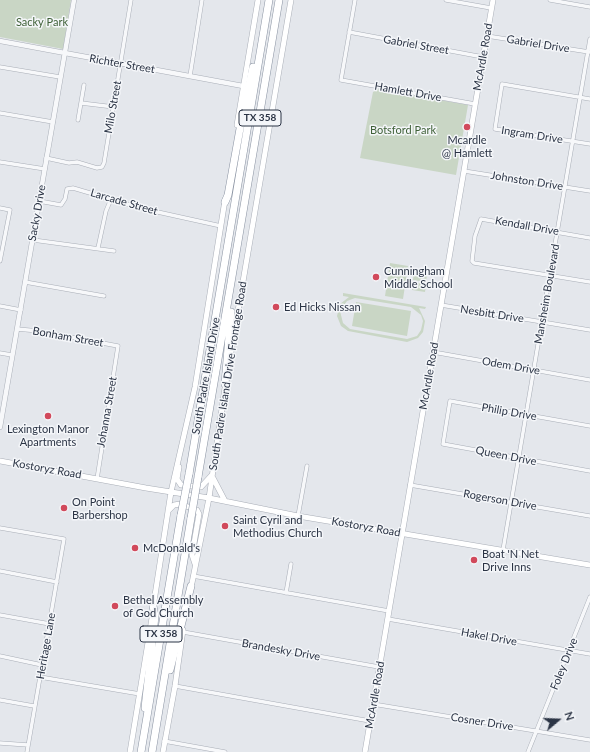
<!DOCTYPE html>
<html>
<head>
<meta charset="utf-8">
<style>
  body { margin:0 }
  #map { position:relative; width:590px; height:752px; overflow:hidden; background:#e4e7ec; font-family:Lato,sans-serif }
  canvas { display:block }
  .north { position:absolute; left:538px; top:700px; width:40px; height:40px; -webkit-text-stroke:3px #f4f6f9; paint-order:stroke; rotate:71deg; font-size:11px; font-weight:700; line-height:16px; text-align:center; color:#2b3445 }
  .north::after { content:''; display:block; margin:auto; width:14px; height:18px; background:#2b3445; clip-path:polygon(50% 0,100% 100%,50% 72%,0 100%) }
</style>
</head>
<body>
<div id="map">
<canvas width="590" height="752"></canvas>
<div class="north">N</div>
</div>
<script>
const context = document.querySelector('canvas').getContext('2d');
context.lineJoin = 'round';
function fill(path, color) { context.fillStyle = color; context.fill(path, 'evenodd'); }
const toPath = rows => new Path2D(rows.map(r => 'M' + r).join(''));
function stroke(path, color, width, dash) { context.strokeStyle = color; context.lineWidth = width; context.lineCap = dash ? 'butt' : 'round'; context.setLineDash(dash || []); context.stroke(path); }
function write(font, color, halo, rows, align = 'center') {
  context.font = font + ' Lato,sans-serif'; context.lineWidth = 3; context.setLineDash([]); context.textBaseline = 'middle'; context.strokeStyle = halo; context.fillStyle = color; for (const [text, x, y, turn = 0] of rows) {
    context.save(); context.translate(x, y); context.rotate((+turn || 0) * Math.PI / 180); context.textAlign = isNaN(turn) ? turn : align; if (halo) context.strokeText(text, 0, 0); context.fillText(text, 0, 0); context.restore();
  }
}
fill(toPath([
  [0,0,71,0,63,49,0,37],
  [378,89,468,105,456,175,360,158,373,92],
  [390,263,408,266,403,299,385,296],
  [414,272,427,275,426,282,413,280],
  [413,282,426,284,425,292,412,290],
  [343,293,426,307,425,309,419,308,425,321,423,332,418,338,407,342,348,331,341,326,337,316,340,304,349,297,343,296],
  [355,298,411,307,421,315,423,321,421,330,417,336,407,339,350,329,343,323,340,311,347,301],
  [356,302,411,311,407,336,352,326]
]), '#c9d6c5');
const minor = toPath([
  [355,0,341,80,475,104],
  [446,0,491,8],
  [550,0,590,7],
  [349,32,483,57],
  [487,36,589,52],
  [0,67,60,77],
  [190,76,202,0],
  [590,99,502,84,495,129,590,144],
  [81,103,114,107],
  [0,113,53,122],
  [78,120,84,85],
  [46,158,69,163,77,162,97,168,102,167,104,163,131,0],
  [0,162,45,169],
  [464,171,590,191],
  [39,201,61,205,65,199,67,189,73,188,144,209,221,226],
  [0,208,10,210,0,261],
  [590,238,481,219,475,236,472,261,474,263,590,282],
  [33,240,114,251],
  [98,248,106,211,111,199],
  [25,282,104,296],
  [441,305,590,330],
  [0,306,21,310],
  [17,329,39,331,118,346,97,479],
  [433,352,590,380],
  [0,353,12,355],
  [590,426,450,401,443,444,590,471],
  [410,485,590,516],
  [298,516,307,466],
  [0,528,64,539,27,752],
  [503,550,590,39],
  [0,571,57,582],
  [193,576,389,611],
  [286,593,291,564],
  [0,615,50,624],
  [388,619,590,654],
  [183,632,379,667],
  [0,656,42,665],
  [40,677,140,694],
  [175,686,370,721],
  [0,700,34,706],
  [373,704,590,740],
  [164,741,225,752],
  [0,743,28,745],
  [528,752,590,597]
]);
const tertiary = toPath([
  [0,41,243,86],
  [0,427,74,0]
]);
const secondary = toPath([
  [237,125,258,0],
  [231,352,291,0],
  [0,461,146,488,209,498,298,516,590,565],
  [179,467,177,479,181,485,201,487,211,476],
  [213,478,225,501],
  [168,511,174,505,180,504,197,510,199,514,192,555,195,564],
  [191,588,209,498,226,381],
  [153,608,171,492,195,387,225,200],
  [130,752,152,618],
  [163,752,175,686,183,630],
  [365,752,493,0]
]);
const motorway = toPath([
  [225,202,228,195,243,112,253,67],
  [225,384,231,312],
  [189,474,269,0],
  [198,477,279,0],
  [170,670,191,586],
  [145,708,155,616,153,606],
  [141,752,181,515],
  [152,752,191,518]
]);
stroke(minor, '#a9aeb7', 4.5);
stroke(tertiary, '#a9aeb7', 5.5);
stroke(secondary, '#a9aeb7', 6);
stroke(motorway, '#8b94a3', 8);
stroke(minor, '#f7f8fa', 3.5);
stroke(tertiary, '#f7f8fa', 4.5);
stroke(secondary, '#fff', 5);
stroke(motorway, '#fff', 7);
const motorwayBridge = toPath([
  [181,515,189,474],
  [191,518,198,477]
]);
stroke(motorwayBridge, '#8b94a3', 8, []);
stroke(motorwayBridge, '#fff', 7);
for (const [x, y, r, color] of [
  [467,127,4,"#d1495b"],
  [376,277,4,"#d1495b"],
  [276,307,4,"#d1495b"],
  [48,416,4,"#d1495b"],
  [64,508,4,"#d1495b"],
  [225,526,4,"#d1495b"],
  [135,548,4,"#d1495b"],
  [474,560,4,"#d1495b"],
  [115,606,4,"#d1495b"]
]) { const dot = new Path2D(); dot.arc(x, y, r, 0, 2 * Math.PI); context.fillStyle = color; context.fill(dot); stroke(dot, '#f4f6f9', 1.5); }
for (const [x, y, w] of [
  [260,118,42],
  [161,634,42]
]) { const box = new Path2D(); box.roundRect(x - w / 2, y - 8, w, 16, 3); context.fillStyle = '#f4f6f9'; context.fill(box); stroke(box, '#2b3445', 1); }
write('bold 10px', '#2b3445', null, [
  ["TX 358",260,118],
  ["TX 358",161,634]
]);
write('11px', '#3f6138', '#f4f6f9', [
  ["Sacky Park",42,22],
  ["Botsford Park",403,130]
]);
write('11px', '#2b3445', '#f4f6f9', [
  ["Gabriel Drive",538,44,9],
  ["Gabriel Street",416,45,10],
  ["McArdle Road",483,57,-80],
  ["Richter Street",122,64,10],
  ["Hamlett Drive",408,92,10],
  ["Milo Street",113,107,-80],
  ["Ingram Drive",532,135,9],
  ["Johnston Drive",527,181,9],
  ["Larcade Street",124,202,16],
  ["Sacky Drive",37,213,-80],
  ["Kendall Drive",527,226,10],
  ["Mansheim Boulevard",547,294,-80],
  ["Nesbitt Drive",492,314,9],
  ["Bonham Street",68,337,10],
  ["Odem Drive",511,366,10],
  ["South Padre Island Drive",206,376,-80],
  ["South Padre Island Drive Frontage Road",228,376,-81],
  ["McArdle Road",429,376,-80],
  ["Johanna Street",107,412,-80],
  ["Philip Drive",509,412,10],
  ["Queen Drive",506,456,11],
  ["Kostoryz Road",47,469,10],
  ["Rogerson Drive",500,500,10],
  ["Kostoryz Road",366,527,10],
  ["Hakel Drive",489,637,10],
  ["Heritage Lane",46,646,-80],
  ["Brandesky Drive",281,650,10],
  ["Foley Drive",564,664,-68],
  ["McArdle Road",375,695,-80],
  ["Cosner Drive",482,722,9]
]);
write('11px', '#2b3445', '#f4f6f9', [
  ["Mcardle",467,140,"center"],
  ["@ Hamlett",467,153,"center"],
  ["Cunningham",384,271],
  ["Middle School",384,284],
  ["Ed Hicks Nissan",284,307],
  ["Lexington Manor",48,429,"center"],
  ["Apartments",48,442,"center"],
  ["On Point",72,502],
  ["Barbershop",72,515],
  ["Saint Cyril and",233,520],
  ["Methodius Church",233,533],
  ["McDonald's",143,548],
  ["Boat 'N Net",482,554],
  ["Drive Inns",482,567],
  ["Bethel Assembly",123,600],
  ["of God Church",123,613]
], 'left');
</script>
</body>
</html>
